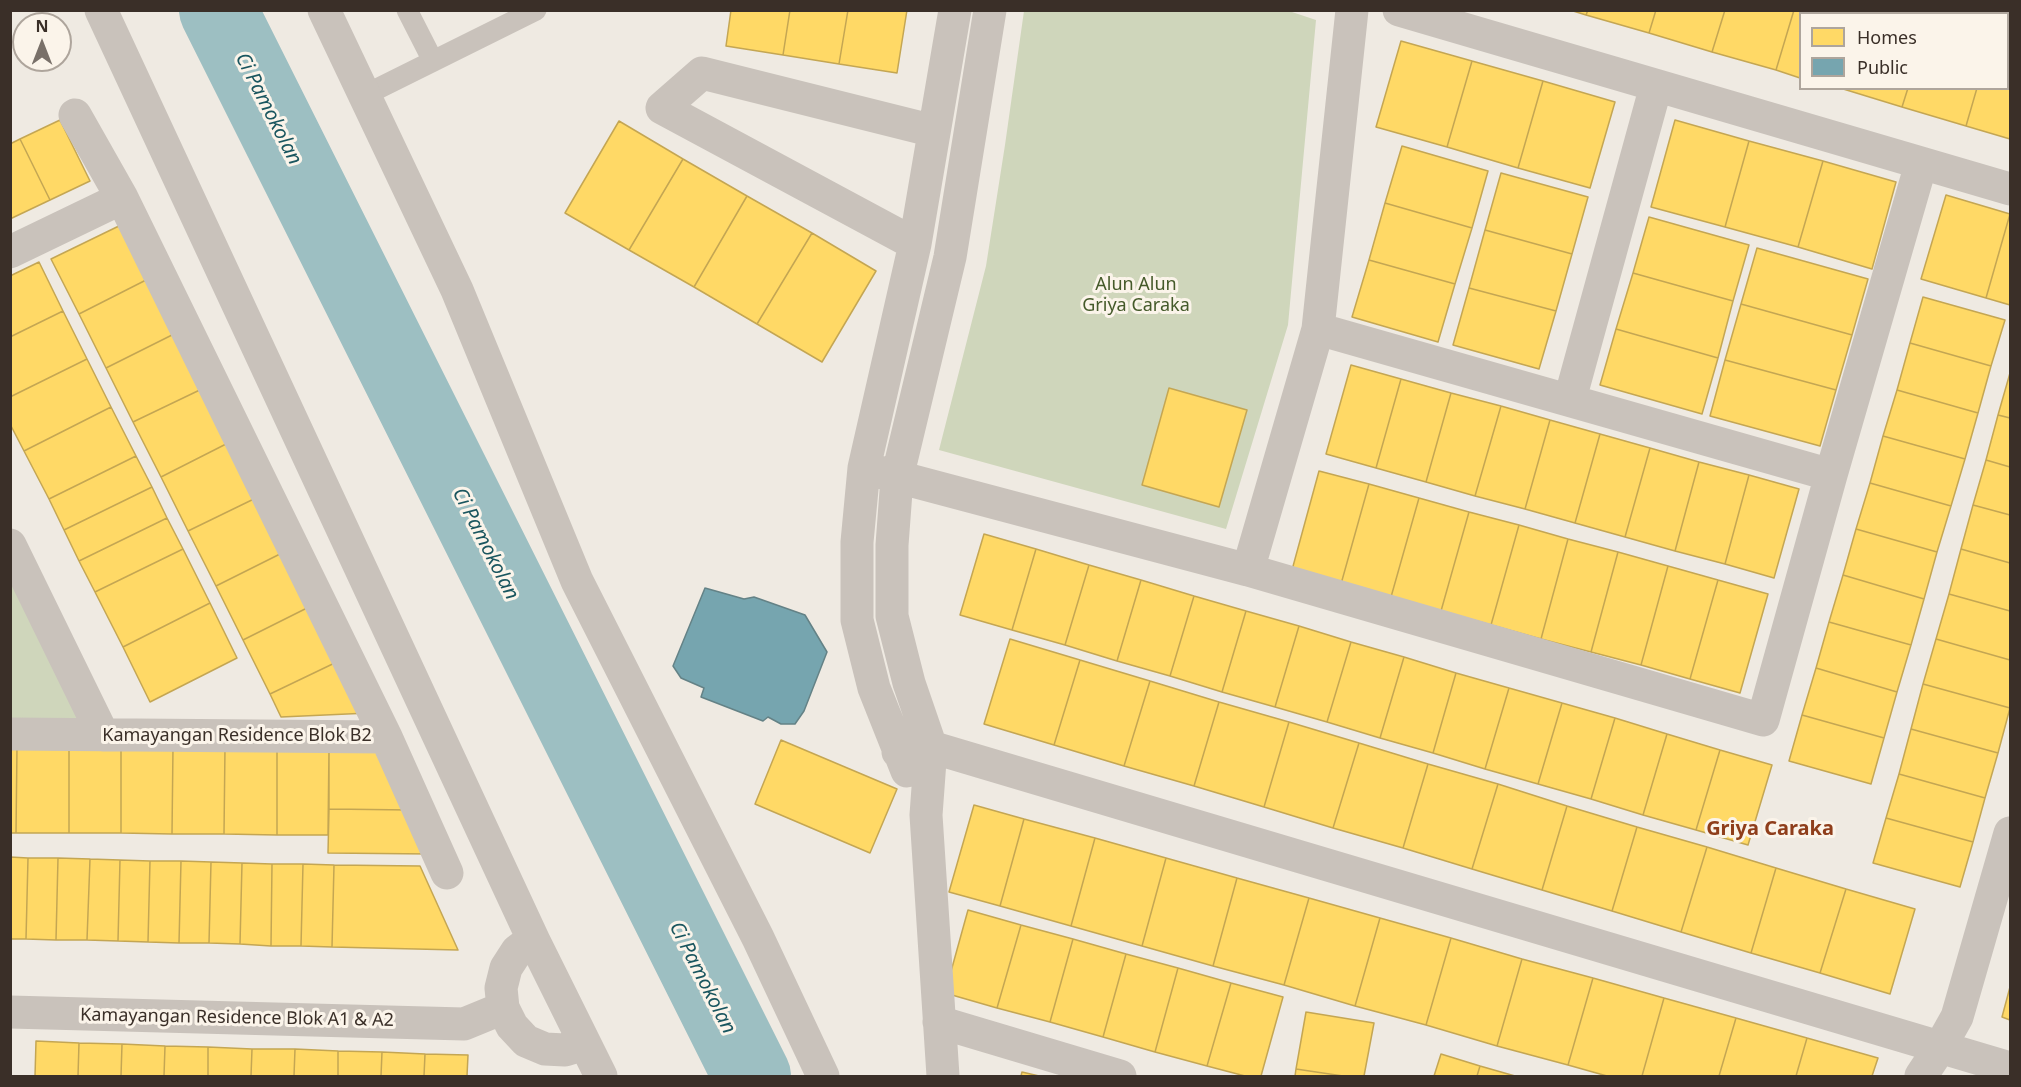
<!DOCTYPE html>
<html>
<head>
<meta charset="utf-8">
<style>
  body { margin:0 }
  #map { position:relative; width:2021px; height:1087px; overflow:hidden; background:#efeae2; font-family:"Noto Sans",sans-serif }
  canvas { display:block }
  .frame { position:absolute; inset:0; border:12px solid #3a2f28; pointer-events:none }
  .legend { position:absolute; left:1799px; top:12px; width:210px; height:78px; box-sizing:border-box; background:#fbf4ea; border:2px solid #aea59c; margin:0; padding:8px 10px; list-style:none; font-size:18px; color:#3a2f28 }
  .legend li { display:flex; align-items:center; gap:12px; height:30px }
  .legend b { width:30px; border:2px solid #aea59c }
  .north { position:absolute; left:12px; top:12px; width:60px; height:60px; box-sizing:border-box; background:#fbf4ea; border:2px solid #aea59c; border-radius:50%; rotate:0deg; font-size:16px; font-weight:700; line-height:24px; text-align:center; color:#3a2f28 }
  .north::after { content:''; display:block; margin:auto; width:21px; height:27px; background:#797069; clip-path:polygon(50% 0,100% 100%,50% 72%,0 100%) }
</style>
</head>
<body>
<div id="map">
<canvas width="2021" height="1087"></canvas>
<div class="frame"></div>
<ul class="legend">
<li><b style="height:16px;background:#ffd966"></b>Homes</li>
<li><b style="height:16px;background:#76a5af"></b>Public</li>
</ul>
<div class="north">N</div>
</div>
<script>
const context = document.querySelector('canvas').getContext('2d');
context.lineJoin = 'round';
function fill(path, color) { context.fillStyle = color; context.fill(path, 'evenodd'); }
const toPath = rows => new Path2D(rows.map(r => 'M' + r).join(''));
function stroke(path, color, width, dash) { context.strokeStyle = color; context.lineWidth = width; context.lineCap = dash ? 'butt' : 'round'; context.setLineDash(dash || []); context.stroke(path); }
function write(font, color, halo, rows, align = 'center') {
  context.font = font + ' "Noto Sans",sans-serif'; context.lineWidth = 6; context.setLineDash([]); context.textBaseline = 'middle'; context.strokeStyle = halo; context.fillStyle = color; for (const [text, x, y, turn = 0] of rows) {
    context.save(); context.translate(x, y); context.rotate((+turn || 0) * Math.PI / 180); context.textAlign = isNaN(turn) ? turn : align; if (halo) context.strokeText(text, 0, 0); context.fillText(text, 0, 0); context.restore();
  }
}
fill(toPath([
  [1286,10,1316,20,1288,325,1226,529,939,450,986,266,1005,145,1024,11],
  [11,558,95,729,11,729]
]), '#cfd6bb');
const homes = toPath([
  [731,10,790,10,783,55,726,46,731,10],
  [790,10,848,10,839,64,783,55,790,10],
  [848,10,907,10,897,73,839,64,848,10],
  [1570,10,1588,10,1586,15,1570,10],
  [1588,10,1656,10,1649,33,1586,15,1588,10],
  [1656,10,1725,10,1712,52,1649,33,1656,10],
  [1725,10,1794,10,1776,70,1712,52,1725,10],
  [1794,10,1862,10,1861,14,1800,14,1800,78,1776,70,1794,10],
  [1862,10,1876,10,1887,14,1861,14,1862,10],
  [1928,10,1951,10,1950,14,1938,14,1928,10],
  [1951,10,2010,10,2010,35,2008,34,2008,14,1950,14,1951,10],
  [1401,41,1472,61,1447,147,1376,127,1401,41],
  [2008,49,2010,50,2010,139,1966,126,1977,88,2008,88,2008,49],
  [1472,61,1543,81,1518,168,1447,147,1472,61],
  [1543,81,1615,102,1590,188,1518,168,1543,81],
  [1840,88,1908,88,1902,107,1840,88],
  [1908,88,1977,88,1966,126,1902,107,1908,88],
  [60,120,90,181,50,200,20,139,60,120],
  [1675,120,1749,141,1725,227,1651,207,1675,120],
  [619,121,683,159,629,250,565,213,619,121],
  [20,139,50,200,10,219,10,144,20,139],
  [1749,141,1823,161,1798,247,1725,227,1749,141],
  [1402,146,1488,171,1472,228,1385,203,1402,146],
  [683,159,747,196,694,287,629,250,683,159],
  [1823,161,1896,182,1872,269,1798,247,1823,161],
  [1501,173,1588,197,1572,254,1485,230,1501,173],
  [1946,195,2010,214,1986,298,1921,279,1946,195],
  [747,196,812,233,757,324,694,287,747,196],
  [1385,203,1472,228,1455,284,1369,260,1385,203],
  [2010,214,2010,305,1986,298,2010,214],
  [1649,217,1749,245,1733,301,1633,273,1649,217],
  [123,224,150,278,79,314,51,259,123,224],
  [1485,230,1572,254,1556,311,1469,288,1485,230],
  [812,233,876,271,822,362,757,324,812,233],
  [1757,248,1868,279,1852,335,1741,304,1757,248],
  [1369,260,1455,284,1438,342,1352,317,1369,260],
  [39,262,63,311,10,337,10,276,39,262],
  [1633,273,1733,301,1718,358,1616,329,1633,273],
  [150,278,178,332,106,368,79,314,150,278],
  [1469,288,1556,311,1539,369,1453,345,1469,288],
  [1923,297,2005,320,1991,366,1910,343,1923,297],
  [1741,304,1852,335,1836,390,1725,360,1741,304],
  [63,311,87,359,10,397,10,337,63,311],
  [1616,329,1718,358,1702,414,1600,385,1616,329],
  [178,332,206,387,133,422,106,368,178,332],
  [1910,343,1991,366,1978,413,1897,390,1910,343],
  [87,359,111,407,24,451,10,424,10,397,87,359],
  [1725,360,1836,390,1820,446,1710,416,1725,360],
  [1351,365,1401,379,1376,468,1326,454,1351,365],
  [2010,373,2010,418,1998,415,2010,373],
  [1401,379,1451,393,1426,482,1376,468,1401,379],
  [206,387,232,441,161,477,133,422,206,387],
  [1169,388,1247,410,1219,507,1142,485,1169,388],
  [1897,390,1978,413,1965,459,1883,436,1897,390],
  [1451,393,1501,406,1475,496,1426,482,1451,393],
  [1501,406,1550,420,1525,509,1475,496,1501,406],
  [111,407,136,456,49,499,24,451,111,407],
  [1998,415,2010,418,2010,467,1986,460,1998,415],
  [1550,420,1600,434,1575,523,1525,509,1550,420],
  [1600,434,1650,448,1625,537,1575,523,1600,434],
  [1883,436,1965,459,1951,506,1870,483,1883,436],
  [232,441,260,496,188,531,161,477,232,441],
  [1650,448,1699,462,1675,551,1625,537,1650,448],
  [136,456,152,487,64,530,49,499,136,456],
  [1986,460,2010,467,2010,515,1973,505,1986,460],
  [1699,462,1749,475,1725,564,1675,551,1699,462],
  [1319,471,1369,484,1341,584,1292,570,1319,471],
  [1749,475,1799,489,1774,578,1725,564,1749,475],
  [1870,483,1951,506,1937,552,1856,529,1870,483],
  [1369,484,1419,498,1391,597,1341,584,1369,484],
  [152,487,167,518,79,561,64,530,152,487],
  [260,496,288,550,216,586,188,531,260,496],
  [1419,498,1469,512,1441,611,1391,597,1419,498],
  [1973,505,2010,515,2010,563,1961,549,1973,505],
  [1469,512,1519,525,1491,625,1441,611,1469,512],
  [167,518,183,549,95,592,79,561,167,518],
  [1519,525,1568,539,1541,639,1491,625,1519,525],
  [1856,529,1937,552,1924,599,1843,575,1856,529],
  [984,534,1036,549,1012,630,960,615,984,534],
  [1568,539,1618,552,1591,652,1541,639,1568,539],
  [183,549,210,603,123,647,95,592,183,549],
  [1036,549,1089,565,1065,645,1012,630,1036,549],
  [1961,549,2010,563,2010,611,1949,594,1961,549],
  [288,550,315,604,243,640,216,586,288,550],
  [1618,552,1668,566,1641,665,1591,652,1618,552],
  [1089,565,1141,580,1117,661,1065,645,1089,565],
  [1668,566,1718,580,1690,679,1641,665,1668,566],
  [1843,575,1924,599,1911,645,1829,622,1843,575],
  [1141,580,1194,596,1170,676,1117,661,1141,580],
  [1718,580,1768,594,1740,693,1690,679,1718,580],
  [1949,594,2010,611,2010,660,1936,639,1949,594],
  [1194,596,1246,611,1222,692,1170,676,1194,596],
  [210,603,237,658,150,702,123,647,210,603],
  [315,604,343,659,270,694,243,640,315,604],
  [1246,611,1299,626,1275,707,1222,692,1246,611],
  [1829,622,1911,645,1897,692,1816,668,1829,622],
  [1299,626,1351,642,1327,722,1275,707,1299,626],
  [1010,639,1080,660,1054,745,984,724,1010,639],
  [1936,639,2010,660,2010,708,1923,684,1936,639],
  [1351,642,1404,657,1380,738,1327,722,1351,642],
  [1404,657,1456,673,1433,753,1380,738,1404,657],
  [343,659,369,713,281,717,270,694,343,659],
  [1080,660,1150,681,1124,766,1054,745,1080,660],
  [1816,668,1897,692,1884,738,1802,715,1816,668],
  [1456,673,1509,688,1485,769,1433,753,1456,673],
  [1150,681,1219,702,1194,786,1124,766,1150,681],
  [1923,684,2010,708,1998,753,1911,729,1923,684],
  [1509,688,1562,703,1538,784,1485,769,1509,688],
  [1219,702,1289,722,1264,807,1194,786,1219,702],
  [1562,703,1615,718,1591,799,1538,784,1562,703],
  [1802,715,1884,738,1871,784,1789,761,1802,715],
  [1615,718,1667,734,1643,815,1591,799,1615,718],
  [1289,722,1359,743,1333,828,1264,807,1289,722],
  [1911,729,1998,753,1985,798,1899,774,1911,729],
  [1667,734,1720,750,1696,830,1643,815,1667,734],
  [781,740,897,789,870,853,755,804,781,740],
  [1359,743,1428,764,1403,848,1333,828,1359,743],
  [10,747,17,747,16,833,10,833,10,747],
  [17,747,69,747,69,833,16,833,17,747],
  [69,747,121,747,121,833,69,833,69,747],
  [121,747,173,747,172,834,121,833,121,747],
  [173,747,225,747,224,834,172,834,173,747],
  [225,747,277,748,277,835,224,834,225,747],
  [277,748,329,748,328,835,277,835,277,748],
  [329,748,383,748,411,810,329,809,329,748],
  [1720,750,1772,765,1748,845,1696,830,1720,750],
  [1428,764,1498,784,1472,869,1403,848,1428,764],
  [1899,774,1985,798,1973,842,1886,818,1899,774],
  [1498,784,1567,806,1542,890,1472,869,1498,784],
  [974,805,1024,819,1000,906,949,892,974,805],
  [1567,806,1637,827,1612,911,1542,890,1567,806],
  [329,809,411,810,431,854,328,853,329,809],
  [1886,818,1973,842,1960,887,1873,863,1886,818],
  [1024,819,1095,838,1071,926,1000,906,1024,819],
  [1637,827,1707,847,1681,932,1612,911,1637,827],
  [1095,838,1166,858,1142,946,1071,926,1095,838],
  [1707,847,1776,868,1751,953,1681,932,1707,847],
  [10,857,28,858,26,939,10,939,10,857],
  [28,858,58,858,56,940,26,939,28,858],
  [58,858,90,859,87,940,56,940,58,858],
  [1166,858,1237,878,1213,966,1142,946,1166,858],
  [90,859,120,860,118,941,87,940,90,859],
  [120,860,150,861,148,942,118,941,120,860],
  [150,861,181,861,179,943,148,942,150,861],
  [181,861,211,862,209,943,179,943,181,861],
  [211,862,242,863,240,944,209,943,211,862],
  [242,863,272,864,271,946,240,944,242,863],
  [272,864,303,864,301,946,271,946,272,864],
  [303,864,334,865,332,947,301,946,303,864],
  [334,865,420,866,458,950,332,947,334,865],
  [1776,868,1846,889,1820,973,1751,953,1776,868],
  [1237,878,1309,898,1284,985,1213,966,1237,878],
  [1846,889,1915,909,1890,994,1820,973,1846,889],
  [1309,898,1380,918,1355,1006,1284,985,1309,898],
  [968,910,1021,925,997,1008,945,993,968,910],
  [1380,918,1451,938,1426,1025,1355,1006,1380,918],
  [1021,925,1073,939,1050,1022,997,1008,1021,925],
  [1451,938,1522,959,1497,1046,1426,1025,1451,938],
  [1073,939,1126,954,1103,1037,1050,1022,1073,939],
  [1126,954,1178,968,1155,1052,1103,1037,1126,954],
  [1522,959,1593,978,1568,1065,1497,1046,1522,959],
  [1178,968,1231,983,1207,1066,1155,1052,1178,968],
  [1593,978,1664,998,1642,1076,1607,1076,1568,1065,1593,978],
  [1231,983,1283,997,1261,1076,1245,1076,1207,1066,1231,983],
  [2010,987,2010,1020,2002,1017,2010,987],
  [1664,998,1736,1018,1719,1076,1642,1076,1664,998],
  [1306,1012,1374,1023,1364,1076,1343,1076,1296,1069,1306,1012],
  [1736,1018,1807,1038,1796,1076,1719,1076,1736,1018],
  [1807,1038,1878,1058,1872,1076,1796,1076,1807,1038],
  [36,1041,79,1043,78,1076,35,1076,36,1041],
  [79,1043,122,1044,121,1076,78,1076,79,1043],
  [122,1044,165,1046,164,1076,121,1076,122,1044],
  [165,1046,208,1047,208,1076,164,1076,165,1046],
  [208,1047,252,1049,251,1076,208,1076,208,1047],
  [252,1049,295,1049,294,1076,251,1076,252,1049],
  [295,1049,338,1051,338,1076,294,1076,295,1049],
  [338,1051,382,1052,381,1076,338,1076,338,1051],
  [382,1052,425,1054,424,1076,381,1076,382,1052],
  [425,1054,468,1055,467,1076,424,1076,425,1054],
  [1441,1054,1480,1066,1477,1076,1434,1076,1441,1054],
  [1480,1066,1515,1076,1477,1076,1480,1066],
  [1296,1069,1343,1076,1295,1076,1296,1069],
  [1022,1072,1039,1076,1021,1076,1022,1072]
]);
fill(homes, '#ffd966');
stroke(homes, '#c4a653', 1.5);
const public = toPath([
  [705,588,744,599,754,597,805,615,827,652,804,711,795,724,781,724,768,717,763,721,701,697,704,688,681,678,673,666,705,588]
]);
fill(public, '#76a5af');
stroke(public, '#648286', 1.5);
stroke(toPath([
  [218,10,752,1076]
]), '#9dbfc2', 78);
stroke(toPath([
  [407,10,433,61],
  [365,95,536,10]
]), '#c9c2bb', 21);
stroke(toPath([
  [101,10,533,939,601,1076],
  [324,10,457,290,577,581,758,938,823,1076],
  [1399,10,2010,189],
  [75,115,122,198,386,737],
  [915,244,662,108,702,73,934,131],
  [10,252,122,198],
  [1318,329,1831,475],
  [1570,399,1656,86],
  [864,468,1248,570,1763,720,1831,475,1921,164],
  [10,545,103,735],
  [1248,570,1318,329,1352,10],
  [10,734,386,737,447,873],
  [898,752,931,747,2010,1068],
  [907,771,874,688,857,620,857,542,864,468,915,244,955,10],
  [533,939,517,951,506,968,501,988,503,1008,512,1026,526,1041,545,1049,565,1050,585,1044],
  [10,1012,464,1024,503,1008],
  [939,1022,1120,1076],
  [943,1076,926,815,931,747,909,683,892,616,892,545,897,478,950,257,990,10],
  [1921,1076,1939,1049,1957,1017,2010,833]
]), '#c9c2bb', 33);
write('18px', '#455a2a', '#fbf4ea', [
  ["Alun Alun",1136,285],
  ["Griya Caraka",1136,306]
]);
write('18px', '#3a2f28', '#fbf4ea', [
  ["Kamayangan Residence Blok B2",237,736],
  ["Kamayangan Residence Blok A1 & A2",237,1018,1]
]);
write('italic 20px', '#1a565f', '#fbf4ea', [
  ["Ci Pamokolan",268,109,63],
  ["Ci Pamokolan",485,544,63],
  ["Ci Pamokolan",702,978,63]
]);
write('bold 20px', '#8f3e1b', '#fbf4ea', [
  ["Griya Caraka",1770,829]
]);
</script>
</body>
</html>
